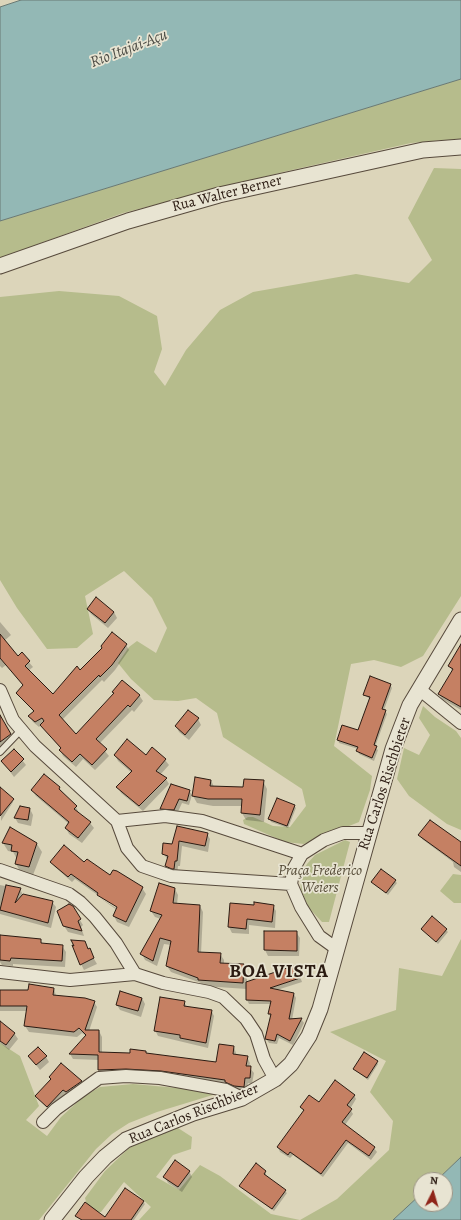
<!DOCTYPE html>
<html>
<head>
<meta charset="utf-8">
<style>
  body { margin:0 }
  #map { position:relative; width:461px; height:1220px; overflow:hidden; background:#dcd5ba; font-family:Alegreya,serif }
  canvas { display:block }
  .north { position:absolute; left:413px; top:1172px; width:40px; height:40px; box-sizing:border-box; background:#e8e4d2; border:1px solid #9c9485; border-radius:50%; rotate:5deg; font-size:11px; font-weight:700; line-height:16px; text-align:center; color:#2b1b12 }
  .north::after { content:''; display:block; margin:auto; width:14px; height:18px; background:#8f2418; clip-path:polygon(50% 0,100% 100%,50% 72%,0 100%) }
</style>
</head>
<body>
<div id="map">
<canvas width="461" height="1220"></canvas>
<div class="north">N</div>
</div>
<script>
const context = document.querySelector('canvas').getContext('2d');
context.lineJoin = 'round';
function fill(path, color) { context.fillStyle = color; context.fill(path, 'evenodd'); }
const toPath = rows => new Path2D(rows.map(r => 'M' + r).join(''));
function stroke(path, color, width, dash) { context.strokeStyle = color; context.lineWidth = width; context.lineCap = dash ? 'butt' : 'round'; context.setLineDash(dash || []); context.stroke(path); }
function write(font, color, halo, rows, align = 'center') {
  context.font = font + ' Alegreya,serif'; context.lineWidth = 3.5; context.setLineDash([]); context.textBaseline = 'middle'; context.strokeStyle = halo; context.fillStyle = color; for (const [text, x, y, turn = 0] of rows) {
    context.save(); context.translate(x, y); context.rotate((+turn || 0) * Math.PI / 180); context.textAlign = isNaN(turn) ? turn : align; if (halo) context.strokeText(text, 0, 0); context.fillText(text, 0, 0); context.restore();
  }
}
fill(toPath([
  [461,79,461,142,443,140,411,143,283,172,123,213,0,258,0,221],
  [434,168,461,169,461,596,423,656,401,667,374,660,351,664,334,746,372,776,370,790,359,822,304,844,285,842,244,824,243,820,248,817,253,817,273,826,290,827,306,806,302,789,223,737,217,713,196,698,178,701,154,700,131,679,118,663,129,647,137,641,156,653,167,628,152,598,124,571,85,596,93,634,77,648,47,649,17,608,0,580,0,297,59,291,119,296,157,316,162,349,154,372,165,386,186,350,220,310,253,292,356,274,409,283,432,260,408,218],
  [423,706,435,717,456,731,461,738,461,830,447,824,409,796,397,779,404,748,419,755,430,735,419,718],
  [345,840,350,842,329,922,322,922,309,908,301,890,300,875,307,864,315,855],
  [453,874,461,875,461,903,454,903,440,891],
  [461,939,461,1157,437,1180,421,1180,421,1194,393,1220,139,1220,151,1207,124,1182,101,1212,89,1212,85,1198,105,1171,129,1148,158,1131,178,1128,192,1137,191,1149,173,1155,156,1177,179,1190,200,1165,220,1176,271,1214,300,1220,337,1199,389,1150,393,1121,370,1092,386,1061,330,1032,396,1010,399,968,442,976],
  [0,1043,20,1056,39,1106,26,1120,47,1136,61,1117,83,1097,100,1087,133,1084,189,1089,216,1094,157,1112,129,1123,112,1134,96,1149,39,1220,0,1220]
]), '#b6bc8c');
const water = toPath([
  [21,0,461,0,461,79,0,221,0,7,21,0],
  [461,1157,461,1220,393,1220,421,1194,421,1204,445,1204,445,1180,437,1180,461,1157]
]);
fill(water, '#93b8b5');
stroke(water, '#697974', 1);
fill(toPath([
  [88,609,114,612,117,618,108,628,91,614],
  [0,622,11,635,4,641,18,657,22,654,33,667,28,671,53,695,80,671,126,645,129,650,115,670,104,682,102,680,62,720,76,736,139,695,143,701,134,712,132,710,99,744,109,756,95,770,83,759,76,767,63,756,60,750,61,749,41,725,39,727,33,722,30,716,34,712,17,693,24,686,6,665,2,668,0,666],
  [461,647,461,710,442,699,439,694,453,672,449,666],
  [390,685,392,688,384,710,387,714,375,747,378,750,374,761,359,754,358,749,339,743,338,740,359,732,370,699,364,695],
  [0,719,13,740,0,748],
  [198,719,201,725,189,740,179,732,176,726],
  [14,750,26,765,14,777,2,761],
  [115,755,165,760,169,765,160,775,166,779,169,784,143,811,121,793,118,787,132,773,118,761],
  [211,780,214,787,244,788,263,781,267,789,264,822,246,820,242,813,242,806,213,806,197,803,193,796],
  [0,788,9,796,13,802,1,821],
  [59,788,76,807,79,813,90,823,94,828,82,843,69,834,66,828,69,824,36,796,32,790],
  [189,791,192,795,189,805,182,803,177,814,163,813,161,809],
  [294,806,296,808,288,828,271,822,270,819],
  [30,809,33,815,31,826,18,823,15,818],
  [178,827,207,834,210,839,208,852,182,846,180,866,178,866,177,874,169,872,166,866,168,860,163,853,173,845],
  [420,835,461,843,461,872,454,867,453,862,422,839],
  [3,843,37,844,42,852,33,875,21,873,16,864,17,859,13,852,8,851],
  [51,862,84,864,110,876,142,888,146,894,129,927,117,922,114,916,117,910,100,898,121,911,122,909,99,895,99,896,75,879,72,882,55,867],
  [395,881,397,883,388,895,372,882],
  [0,885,20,889,23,895,52,902,56,907,51,928,0,914],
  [175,889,178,895,177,904,200,906,203,912,201,954,220,954,224,960,224,964,244,965,247,971,247,983,298,971,302,982,277,990,294,994,296,998,292,1020,301,1019,304,1023,293,1045,279,1038,277,1044,269,1043,266,1039,271,1018,269,1014,271,1004,249,1004,247,1000,247,989,203,986,201,983,171,972,167,966,171,945,164,944,157,966,145,960,142,954,161,919,155,917,151,911],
  [231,904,273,906,276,911,275,928,249,925,249,934,232,933,229,927],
  [72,907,83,925,81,927,84,936,68,932,64,926],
  [422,929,446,930,448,932,438,944],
  [296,932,300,938,299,956,268,956,265,950],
  [0,936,40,940,43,945,62,946,66,952,65,967,13,964,13,966,2,965,0,962],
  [84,942,97,964,84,970,81,964],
  [54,988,56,996,94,1002,97,1007,89,1031,99,1031,102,1037,102,1053,147,1054,217,1063,234,1047,237,1056,247,1057,250,1063,249,1067,254,1073,252,1084,248,1083,246,1092,102,1075,99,1070,99,1060,73,1059,70,1054,86,1036,82,1033,77,1037,29,1032,25,1026,27,1011,0,1011,0,991,29,991],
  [142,998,145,1004,141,1017,120,1010,117,1005],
  [184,1002,187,1007,211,1010,214,1016,208,1048,158,1036,155,1030],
  [0,1023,14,1033,18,1039,9,1050,0,1043],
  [29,1056,46,1057,49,1062,40,1070],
  [377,1062,378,1064,368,1080,354,1069],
  [81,1081,84,1087,51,1112,36,1096],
  [354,1095,356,1099,350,1109,353,1114,345,1125,374,1148,377,1152,371,1160,348,1143,323,1177,293,1155,290,1158,280,1152,278,1147,304,1112,301,1107],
  [256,1165,266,1172,266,1176,287,1193,274,1211,240,1186],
  [189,1171,192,1177,182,1192,168,1183,165,1177],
  [143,1202,145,1204,134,1220,81,1220,76,1216,105,1219]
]), '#0003');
const building = toPath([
  [96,597,114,612,105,623,87,609,96,597],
  [112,632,127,644,112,665,100,677,99,675,59,715,76,734,114,693,112,692,122,680,140,695,130,707,128,705,96,739,107,749,92,765,80,754,72,762,59,750,61,748,40,725,44,721,42,718,35,722,28,716,34,711,16,693,23,685,0,658,0,634,18,656,22,652,30,661,25,666,53,694,77,666,80,670,102,648,101,646,112,632],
  [461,644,461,707,438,694,453,669,448,666,461,644],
  [370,676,391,684,382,709,386,710,374,745,377,746,372,758,356,751,358,747,337,740,342,725,358,730,370,697,363,695,370,676],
  [188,710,199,718,185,735,175,726,188,710],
  [0,715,11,734,0,742,0,715],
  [127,739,146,755,152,747,166,759,156,771,167,778,139,806,116,787,132,771,114,755,127,739],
  [14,749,24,759,11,772,1,761,14,749],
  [44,774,60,787,59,789,77,806,74,809,91,822,78,838,65,828,69,822,31,790,44,774],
  [195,777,211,780,210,786,243,787,244,779,264,780,260,815,241,813,242,799,208,799,192,796,195,777],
  [171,784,190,790,187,801,179,799,174,810,160,809,171,784],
  [0,787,14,799,0,816,0,787],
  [277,798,295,805,287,826,268,819,277,798],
  [20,806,30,808,28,820,14,818,20,806],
  [430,820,461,842,461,866,418,835,430,820],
  [177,826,208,833,205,846,179,841,177,861,175,861,174,869,172,869,165,866,168,856,162,854,163,843,172,844,177,826],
  [10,827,37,843,29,867,15,864,18,852,11,851,12,845,2,843,10,827],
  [64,845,84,862,87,859,110,875,113,870,117,871,143,887,126,922,113,916,117,907,97,895,98,893,71,874,68,877,50,862,64,845],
  [381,869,396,880,386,893,371,882,381,869],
  [159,883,175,888,173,903,200,905,198,952,221,953,220,963,244,964,243,983,198,980,198,978,166,966,171,941,160,938,153,961,140,954,162,915,150,911,159,883],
  [6,885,21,888,15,903,23,894,53,901,48,923,0,910,6,885],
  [254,902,274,905,272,922,247,919,246,929,228,927,230,903,254,905,254,902],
  [69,904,73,906,81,919,78,921,82,931,63,926,57,911,69,904],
  [432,916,447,929,436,942,421,929,432,916],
  [264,931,297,931,297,951,264,950,264,931],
  [0,935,41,939,41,943,63,945,62,961,11,958,10,961,0,960,0,935],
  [71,940,85,941,88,949,90,948,94,958,80,965,72,945,74,946,71,940],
  [296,965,300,978,270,988,294,993,289,1019,302,1018,290,1041,277,1034,275,1041,265,1039,271,1014,268,1014,271,1001,246,1000,246,982,296,965],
  [29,984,54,988,53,995,85,998,95,1001,85,1030,99,1030,99,1052,130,1053,130,1049,146,1051,146,1053,216,1062,219,1044,234,1046,233,1054,248,1056,246,1066,251,1066,250,1078,245,1078,244,1087,234,1086,225,1082,225,1080,161,1071,126,1069,98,1070,98,1055,69,1054,86,1035,79,1028,74,1032,24,1026,27,1006,0,1006,0,990,28,990,29,984],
  [120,991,142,998,138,1011,116,1005,120,991],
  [160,997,185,1001,184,1006,212,1010,206,1043,180,1038,180,1035,154,1031,160,997],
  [0,1021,15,1033,6,1045,0,1041,0,1021],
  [38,1047,47,1056,36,1065,28,1056,38,1047],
  [364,1052,378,1061,367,1078,353,1069,364,1052],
  [61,1063,82,1081,66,1092,63,1090,47,1107,35,1096,51,1079,49,1077,61,1063],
  [335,1080,355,1095,347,1105,352,1109,342,1122,375,1147,369,1156,346,1140,321,1174,290,1152,288,1155,277,1147,304,1110,300,1107,309,1095,319,1102,335,1080],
  [175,1160,190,1171,178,1187,163,1177,175,1160],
  [256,1163,266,1171,264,1174,286,1190,272,1209,239,1186,256,1163],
  [125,1188,144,1201,131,1220,82,1220,75,1216,85,1202,105,1217,125,1188]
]);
fill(building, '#c58063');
stroke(building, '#2b1b12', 1);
const service = toPath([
  [0,752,21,730]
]);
const minor = toPath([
  [419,689,461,723],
  [0,690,13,720,35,746,117,821,127,848,142,866,171,876,291,884],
  [117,821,165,816,202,821,302,854],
  [0,870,69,894,80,902,95,917,116,943,135,974,163,983,209,992,223,997,246,1019,256,1034,264,1059,275,1079],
  [337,949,319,936,301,907,291,884,294,868,302,854,324,840,343,833,368,833],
  [0,972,70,980,135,974],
  [43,1122,56,1109,99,1078,126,1076,160,1078,226,1090,242,1098]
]);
const tertiary = toPath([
  [0,266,128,221,219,195,423,150,461,147],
  [52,1220,86,1177,105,1157,126,1140,193,1113,242,1098,275,1079,291,1064,309,1036,320,1009,393,749,410,705,461,620]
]);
stroke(service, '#574a3c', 8);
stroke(minor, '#574a3c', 14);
stroke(tertiary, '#574a3c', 17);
stroke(service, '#e8e4d2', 6);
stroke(minor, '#e8e4d2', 12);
stroke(tertiary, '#e8e4d2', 15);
write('15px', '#2b1b12', '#e8e4d2', [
  ["Rua Walter Berner",227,194,-14],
  ["Rua Carlos Rischbieter",385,784,-72],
  ["Rua Carlos Rischbieter",194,1114,-22]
]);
write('italic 15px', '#554b37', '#e8e4d2', [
  ["Praça Frederico",320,871],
  ["Weiers",320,888]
]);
write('italic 16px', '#4a4a43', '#e8e4d2', [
  ["Rio Itajaí-Açu",129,49,-21]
]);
context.letterSpacing = '1px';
write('bold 19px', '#2b1b12', '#e8e4d2', [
  ["BOA VISTA",279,972]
]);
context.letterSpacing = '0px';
</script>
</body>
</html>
